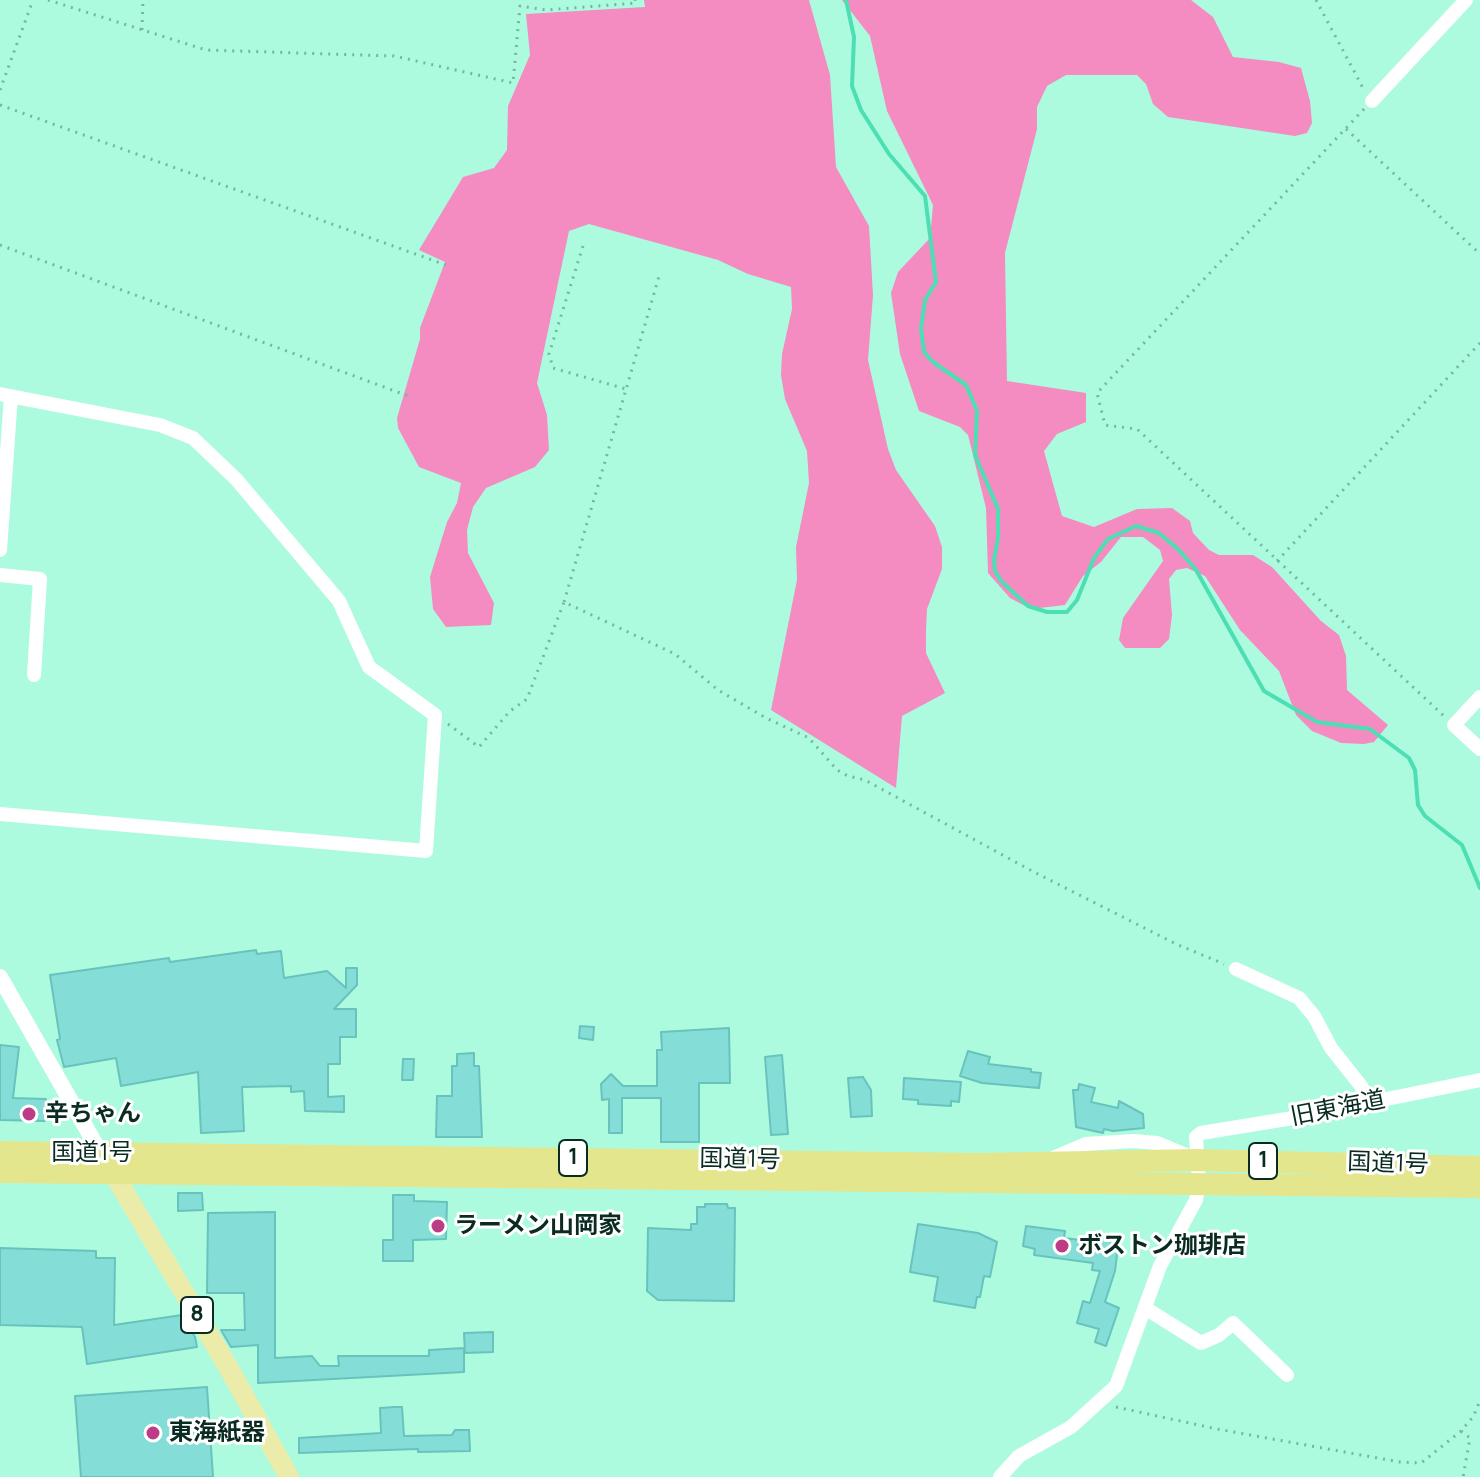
<!DOCTYPE html>
<html>
<head>
<meta charset="utf-8">
<style>
  body { margin:0 }
  canvas { display:block; background:#acfbde }
</style>
</head>
<body>
<canvas width="1480" height="1477"></canvas>
<script>
const context = document.querySelector('canvas').getContext('2d');
context.lineJoin = 'round';
function fill(path, color) { context.fillStyle = color; context.fill(path, 'evenodd'); }
const toPath = rows => new Path2D(rows.map(r => 'M' + r).join(''));
function stroke(path, color, width, dash) { context.strokeStyle = color; context.lineWidth = width; context.lineCap = dash ? 'butt' : 'round'; context.setLineDash(dash || []); context.stroke(path); }
function write(font, color, halo, rows, align = 'center') {
  context.font = font + ' Manrope,"Noto Sans JP",sans-serif'; context.lineWidth = 6; context.setLineDash([]); context.textBaseline = 'middle'; context.strokeStyle = halo; context.fillStyle = color; for (const [text, x, y, turn = 0] of rows) {
    context.save(); context.translate(x, y); context.rotate((+turn || 0) * Math.PI / 180); context.textAlign = isNaN(turn) ? turn : align; if (halo) context.strokeText(text, 0, 0); context.fillText(text, 0, 0); context.restore();
  }
}
fill(toPath([
  [644,0,809,0,830,75,836,167,869,226,873,295,868,360,888,449,896,470,935,526,942,547,942,569,927,609,926,631,926,653,945,693,902,716,896,788,771,710,797,580,796,547,809,483,807,451,785,399,781,375,782,354,792,309,791,287,748,274,718,260,589,224,569,231,537,383,547,415,549,450,535,467,486,488,473,507,467,530,468,553,494,603,491,625,446,627,433,609,430,577,447,522,457,503,461,483,419,467,398,428,397,418,420,339,420,328,445,262,419,250,463,177,494,168,507,150,508,106,530,55,526,14,645,7],
  [842,0,1191,0,1213,17,1233,57,1279,62,1301,68,1310,101,1312,123,1307,133,1295,136,1168,117,1153,104,1146,84,1137,75,1066,75,1047,86,1037,107,1037,129,1005,253,1007,381,1086,393,1086,422,1057,434,1044,451,1062,516,1094,527,1137,509,1172,508,1190,521,1193,533,1209,550,1219,555,1253,555,1272,567,1321,621,1339,635,1346,656,1347,690,1388,725,1374,742,1364,744,1341,743,1312,731,1296,715,1279,671,1240,630,1205,576,1187,568,1176,570,1169,579,1172,615,1169,639,1160,648,1125,648,1119,640,1123,618,1163,561,1160,550,1143,537,1121,537,1101,562,1083,576,1065,605,1031,609,1010,598,988,573,986,508,968,435,960,427,919,411,900,354,891,293,898,272,930,238,933,205,887,111,870,36]
]), '#f48cc1');
stroke(toPath([
  [846,0,854,37,852,86,861,110,889,154,925,196,936,282,925,300,921,329,924,352,933,362,966,385,977,411,975,455,998,509,998,538,994,560,995,571,1001,581,1028,606,1047,612,1067,612,1077,600,1094,558,1108,539,1136,526,1159,533,1179,550,1196,570,1264,691,1317,722,1370,729,1409,758,1415,770,1418,805,1425,816,1462,845,1480,888]
]), '#4cdfb3', 4);
const building = toPath([
  [256,950,257,954,281,951,284,978,327,971,346,988,346,968,357,968,357,985,334,1009,356,1009,356,1037,340,1037,340,1064,328,1064,328,1097,344,1096,344,1112,305,1111,304,1091,291,1092,291,1086,242,1087,244,1131,201,1133,198,1072,121,1086,116,1058,64,1067,57,1040,60,1039,50,975,169,958,170,962,256,950],
  [580,1026,594,1027,593,1040,579,1038,580,1026],
  [729,1028,730,1083,699,1083,699,1142,661,1142,661,1098,622,1098,622,1133,609,1133,609,1099,602,1100,601,1084,611,1074,623,1086,657,1086,657,1050,662,1050,661,1032,729,1028],
  [0,1045,19,1047,13,1098,46,1099,45,1121,0,1120,0,1045],
  [968,1051,990,1057,988,1064,1031,1069,1031,1072,1041,1073,1039,1088,982,1083,960,1076,968,1051],
  [474,1053,474,1066,479,1066,482,1137,436,1137,437,1096,452,1096,452,1066,457,1066,457,1054,474,1053],
  [782,1055,788,1134,771,1135,765,1057,782,1055],
  [403,1059,414,1059,413,1080,402,1080,403,1059],
  [863,1077,871,1090,872,1116,851,1117,848,1078,863,1077],
  [904,1078,961,1082,959,1102,951,1101,951,1106,918,1104,918,1100,903,1099,904,1078],
  [1079,1084,1095,1088,1091,1102,1118,1108,1119,1101,1143,1114,1144,1128,1113,1131,1104,1129,1103,1133,1076,1127,1073,1090,1078,1090,1079,1084],
  [178,1193,202,1193,203,1210,178,1211,178,1193],
  [393,1195,414,1195,414,1201,447,1202,446,1239,413,1240,413,1261,383,1261,383,1240,393,1240,393,1195],
  [705,1204,727,1204,728,1208,735,1208,734,1301,658,1300,647,1291,648,1228,691,1230,691,1224,697,1224,697,1207,705,1207,705,1204],
  [275,1212,275,1358,312,1356,320,1366,339,1366,338,1356,429,1356,429,1350,464,1348,464,1372,258,1383,258,1345,231,1347,221,1330,245,1330,244,1293,207,1293,208,1213,275,1212],
  [918,1224,978,1233,997,1242,990,1277,984,1276,980,1297,977,1297,975,1308,934,1301,938,1277,910,1272,918,1224],
  [1026,1226,1065,1231,1064,1238,1096,1242,1099,1237,1119,1239,1115,1271,1105,1302,1119,1308,1106,1346,1095,1342,1099,1329,1077,1323,1083,1301,1090,1303,1100,1271,1092,1270,1093,1263,1034,1255,1035,1249,1023,1246,1026,1226],
  [0,1248,96,1251,96,1258,115,1258,114,1325,182,1315,195,1337,197,1347,87,1364,82,1327,0,1325,0,1248],
  [493,1332,493,1352,465,1353,464,1333,493,1332],
  [207,1387,213,1477,81,1477,75,1396,207,1387],
  [395,1407,402,1407,404,1436,452,1435,455,1430,469,1430,470,1451,418,1452,418,1449,299,1453,299,1438,381,1433,380,1408,395,1407]
]);
fill(building, '#84ded7');
stroke(building, '#68c3bc', 2);
stroke(toPath([
  [48,0,206,50,394,56,513,83,520,6,546,10,636,3,635,0],
  [1316,0,1363,88],
  [142,30,143,0],
  [0,90,33,0],
  [0,105,446,265],
  [1364,109,1097,393,1105,425,1137,429,1445,717],
  [1346,129,1480,254],
  [0,245,411,397],
  [583,246,549,354,553,368,626,389],
  [1277,561,1480,343],
  [564,602,660,273],
  [448,724,479,747,510,711,527,699,564,602,675,654,718,690,766,718,809,738,837,770,848,776,865,780,1032,871,1176,944,1224,964],
  [1116,1407,1217,1429,1400,1462,1421,1463,1461,1431,1473,1417,1480,1401],
  [1461,1431,1470,1438,1463,1477]
]), '#76b69f', 3, [2, 6]);
stroke(toPath([
  [1372,101,1466,0],
  [0,394,160,425,193,438,236,479,339,601,369,667,435,715,426,851,0,814],
  [0,550,11,396],
  [0,575,40,579,34,675],
  [1480,697,1454,725,1480,749],
  [1236,969,1299,998,1314,1016,1331,1048,1361,1086,1370,1103],
  [1053,1158,1086,1144,1133,1141,1157,1143,1186,1155],
  [1145,1308,1201,1343,1219,1335,1233,1323,1287,1375],
  [1000,1477,1019,1456,1071,1427,1116,1386,1160,1266,1196,1200,1199,1183,1196,1137,1201,1133,1293,1118,1480,1080]
]), '#fff', 14);
stroke(toPath([
  [0,977,101,1154]
]), '#fff', 16);
stroke(toPath([
  [106,1161,231,1372,289,1477]
]), '#ebecaa', 20);
stroke(toPath([
  [0,1152,979,1164,1198,1160,1480,1167],
  [0,1172,1480,1187]
]), '#e4e68e', 22);
for (const [x, y, r, color] of [
  [29,1114,8,"#bd3c86"],
  [438,1226,8,"#bd3c86"],
  [1062,1246,8,"#bd3c86"],
  [153,1433,8,"#bd3c86"]
]) { const dot = new Path2D(); dot.arc(x, y, r, 0, 2 * Math.PI); context.fillStyle = color; context.fill(dot); stroke(dot, '#fff', 3); }
for (const [x, y, w] of [
  [573,1158,28],
  [1263,1161,28],
  [197,1315,32]
]) { const box = new Path2D(); box.roundRect(x - w / 2, y - 18, w, 36, 6); context.fillStyle = '#fff'; context.fill(box); stroke(box, '#092b21', 2); }
write('bold 22px', '#092b21', null, [
  ["1",573,1158],
  ["1",1263,1161],
  ["8",197,1315]
]);
write('24px', '#092b21', '#fff', [
  ["旧東海道",1338,1109,-11],
  ["国道1号",92,1153],
  ["国道1号",740,1160,1],
  ["国道1号",1388,1164,2]
]);
write('bold 24px', '#092b21', '#fff', [
  ["辛ちゃん",45,1114],
  ["ラーメン山岡家",454,1226],
  ["ボストン珈琲店",1078,1246],
  ["東海紙器",169,1433]
], 'left');
</script>
</body>
</html>
